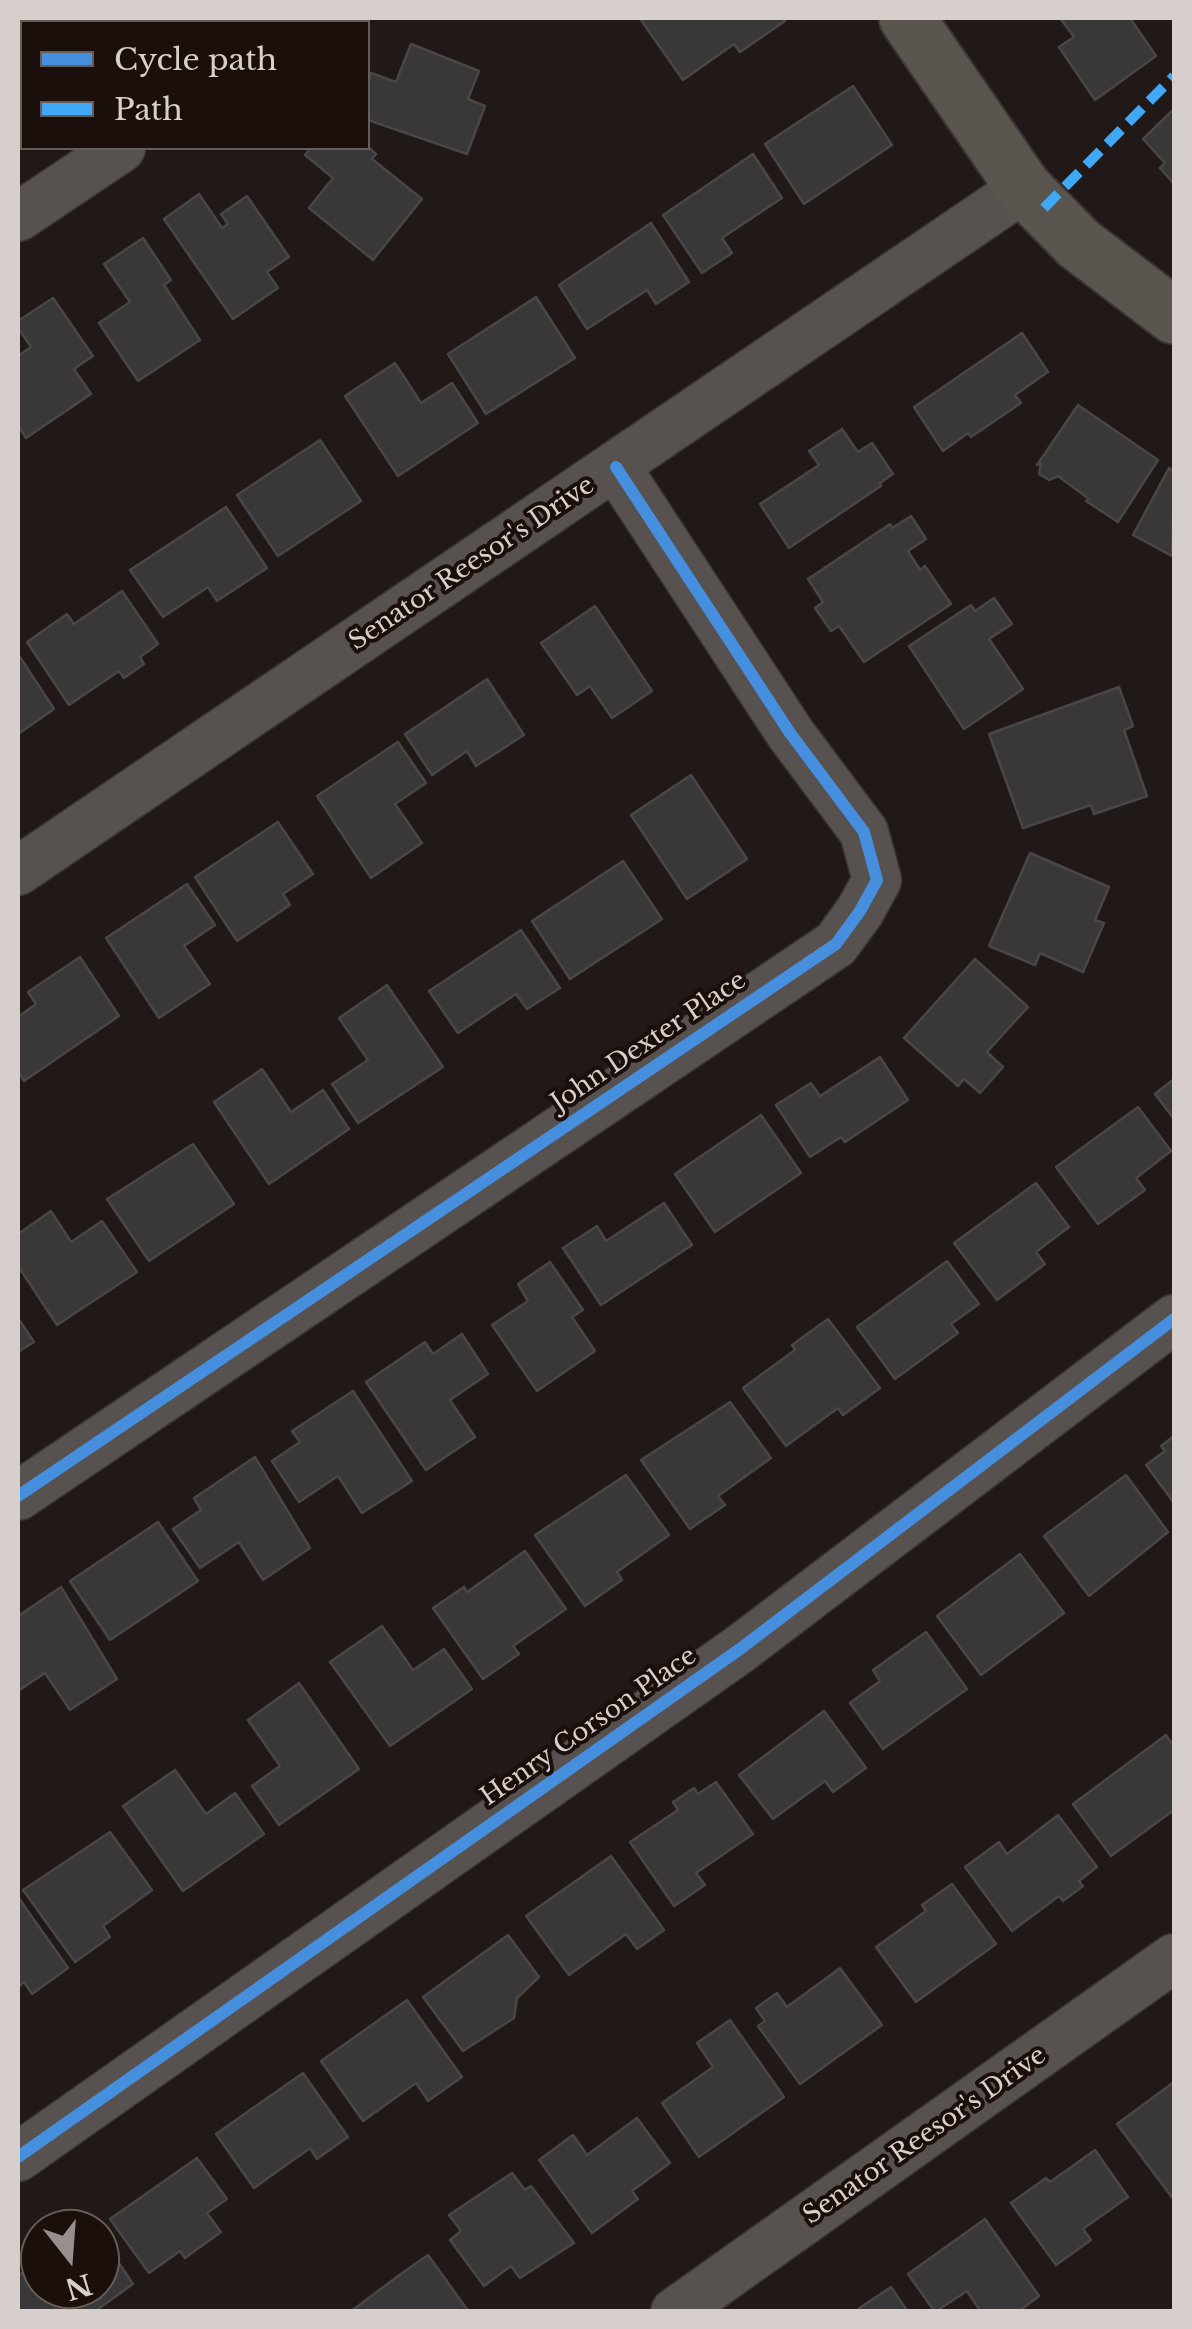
<!DOCTYPE html>
<html>
<head>
<meta charset="utf-8">
<style>
  body { margin:0 }
  #map { position:relative; width:1192px; height:2329px; overflow:hidden; background:#201918; font-family:"Libre Baskerville",serif }
  canvas { display:block }
  .frame { position:absolute; inset:0; border:20px solid #d7cfcc; pointer-events:none }
  .legend { position:absolute; left:20px; top:20px; width:350px; height:130px; box-sizing:border-box; background:#1a0f0b; border:2px solid #665c58; margin:0; padding:12px 18px; list-style:none; font-size:30px; color:#d7cfcc }
  .legend li { display:flex; align-items:center; gap:20px; height:50px }
  .legend b { width:50px; border:2px solid #665c58 }
  .north { position:absolute; left:20px; top:2209px; width:100px; height:100px; box-sizing:border-box; background:#1a0f0b; border:2px solid #665c58; border-radius:50%; rotate:163deg; font-size:28px; font-weight:700; line-height:40px; text-align:center; color:#d7cfcc }
  .north::after { content:''; display:block; margin:auto; width:35px; height:45px; background:#978f8d; clip-path:polygon(50% 0,100% 100%,50% 72%,0 100%) }
</style>
</head>
<body>
<div id="map">
<canvas width="1192" height="2329"></canvas>
<div class="frame"></div>
<ul class="legend">
<li><b style="height:12px;background:#468fdf"></b>Cycle path</li>
<li><b style="height:12px;background:#3fa9f5"></b>Path</li>
</ul>
<div class="north">N</div>
</div>
<script>
const context = document.querySelector('canvas').getContext('2d');
context.lineJoin = 'round';
function fill(path, color) { context.fillStyle = color; context.fill(path, 'evenodd'); }
const toPath = rows => new Path2D(rows.map(r => 'M' + r).join(''));
function stroke(path, color, width, dash) { context.strokeStyle = color; context.lineWidth = width; context.lineCap = dash ? 'butt' : 'round'; context.setLineDash(dash || []); context.stroke(path); }
function write(font, color, halo, rows, align = 'center') {
  context.font = font + ' "Libre Baskerville",serif'; context.lineWidth = 8; context.setLineDash([]); context.textBaseline = 'middle'; context.strokeStyle = halo; context.fillStyle = color; for (const [text, x, y, turn = 0] of rows) {
    context.save(); context.translate(x, y); context.rotate((+turn || 0) * Math.PI / 180); context.textAlign = isNaN(turn) ? turn : align; if (halo) context.strokeText(text, 0, 0); context.fillText(text, 0, 0); context.restore();
  }
}
const building = toPath([
  [34,18,129,18,131,22,37,22,34,18],
  [644,18,782,18,785,21,740,52,734,44,683,80,641,20,644,18],
  [1060,18,1130,18,1156,56,1095,100,1059,47,1074,37,1060,18],
  [411,44,479,71,468,99,485,106,467,154,368,120,368,82,371,73,396,82,411,44],
  [853,86,892,145,804,204,765,144,853,86],
  [1174,109,1174,184,1160,168,1165,163,1143,139,1174,109],
  [368,147,376,154,372,159,422,199,373,260,309,208,333,178,305,155,311,148,368,147],
  [753,154,782,198,722,238,732,253,702,273,663,215,753,154],
  [199,194,222,228,228,224,221,214,247,196,289,257,267,272,278,288,233,319,164,219,199,194],
  [651,223,689,282,656,304,647,290,587,329,559,285,651,223],
  [143,238,171,280,164,285,200,340,138,381,99,323,130,302,104,264,143,238],
  [536,297,575,358,486,414,448,354,536,297],
  [53,298,93,356,74,369,91,394,26,438,18,425,18,356,31,347,18,328,18,321,53,298],
  [1022,333,1048,372,1015,395,1021,403,971,437,968,433,943,451,914,407,1022,333],
  [395,363,421,403,452,383,478,423,398,476,345,396,395,363],
  [1078,405,1158,460,1118,522,1086,501,1089,499,1058,476,1049,480,1039,474,1041,463,1037,465,1078,405],
  [842,429,858,452,872,443,893,474,880,483,881,486,789,548,760,504,819,465,809,451,842,429],
  [320,440,361,501,278,556,237,495,320,440],
  [1169,468,1174,472,1172,556,1133,535,1169,468],
  [226,507,267,568,217,601,208,587,163,617,130,570,226,507],
  [911,516,926,539,908,551,920,570,925,566,951,604,864,662,839,626,831,631,815,608,823,602,808,579,890,524,892,528,911,516],
  [122,591,158,644,140,657,144,664,124,678,119,671,69,705,27,642,67,614,74,624,122,591],
  [994,598,1012,624,989,639,1023,689,964,729,909,646,971,605,975,611,994,598],
  [595,606,652,691,612,718,590,686,577,695,541,643,595,606],
  [18,654,54,709,18,734,18,654],
  [487,679,524,735,476,766,467,751,432,775,405,734,487,679],
  [1119,687,1133,726,1124,730,1147,796,1094,814,1091,805,1023,828,989,734,1119,687],
  [398,742,426,783,395,804,422,843,371,878,317,796,398,742],
  [691,775,747,859,687,899,631,815,691,775],
  [278,822,313,874,283,894,290,905,237,941,195,877,278,822],
  [1030,853,1109,887,1095,920,1104,923,1083,972,1040,953,1035,965,989,946,1030,853],
  [623,861,662,919,570,979,532,921,623,861],
  [187,884,215,925,184,946,210,984,159,1018,106,938,187,884],
  [521,930,560,988,527,1009,516,994,458,1033,429,991,521,930],
  [80,957,119,1016,24,1081,18,1071,18,1017,36,1004,28,992,80,957],
  [975,959,1028,1007,987,1052,1003,1067,980,1093,964,1079,958,1086,904,1038,975,959],
  [387,985,443,1067,358,1123,332,1084,368,1060,339,1018,387,985],
  [880,1057,908,1100,845,1142,841,1137,810,1157,776,1105,811,1083,820,1096,880,1057],
  [262,1069,291,1112,323,1090,349,1129,269,1184,214,1102,262,1069],
  [1174,1079,1174,1119,1155,1094,1174,1079],
  [1138,1107,1171,1151,1136,1178,1145,1190,1098,1224,1056,1167,1138,1107],
  [761,1115,801,1173,715,1232,675,1174,761,1115],
  [193,1144,234,1204,149,1261,107,1199,193,1144],
  [1036,1183,1069,1227,1036,1252,1045,1264,997,1300,954,1243,1036,1183],
  [664,1203,692,1245,601,1305,563,1248,597,1226,606,1241,664,1203],
  [51,1211,71,1242,102,1221,137,1272,57,1325,18,1266,18,1234,51,1211],
  [947,1261,979,1304,951,1324,958,1333,895,1379,857,1327,947,1261],
  [550,1262,583,1310,572,1317,595,1351,537,1391,492,1325,528,1301,518,1284,550,1262],
  [18,1318,34,1342,18,1352,18,1318],
  [828,1319,880,1388,843,1415,838,1408,786,1446,743,1388,795,1350,792,1345,828,1319],
  [462,1334,488,1374,450,1400,475,1437,426,1470,366,1382,425,1342,433,1354,462,1334],
  [353,1391,412,1481,362,1513,338,1476,299,1502,272,1461,300,1442,292,1431,353,1391],
  [730,1402,771,1458,718,1496,725,1505,690,1529,641,1460,730,1402],
  [1174,1436,1174,1503,1146,1465,1165,1451,1161,1446,1174,1436],
  [255,1457,310,1548,263,1580,239,1542,200,1568,173,1529,201,1510,194,1498,255,1457],
  [626,1475,669,1535,617,1572,622,1580,585,1606,535,1535,626,1475],
  [1126,1475,1168,1532,1089,1596,1044,1536,1126,1475],
  [158,1522,198,1581,110,1640,70,1581,158,1522],
  [525,1551,566,1609,513,1646,519,1654,483,1679,433,1608,464,1587,467,1592,525,1551],
  [1020,1554,1064,1613,981,1675,937,1616,1020,1554],
  [61,1587,117,1679,70,1710,45,1673,18,1691,18,1616,61,1587],
  [382,1626,413,1670,444,1649,472,1689,390,1746,330,1662,382,1626],
  [926,1632,967,1689,883,1749,850,1703,880,1681,873,1670,926,1632],
  [299,1683,359,1769,279,1825,252,1786,280,1766,248,1720,299,1683],
  [824,1711,866,1768,833,1792,825,1781,773,1819,739,1775,824,1711],
  [1166,1735,1174,1747,1174,1810,1111,1856,1073,1804,1166,1735],
  [175,1770,206,1814,235,1793,264,1834,183,1891,123,1806,175,1770],
  [716,1782,753,1834,696,1873,705,1885,674,1906,630,1842,678,1810,673,1802,694,1788,698,1794,716,1782],
  [1058,1815,1097,1867,1079,1881,1083,1886,1063,1901,1059,1896,1012,1931,965,1867,999,1842,1007,1854,1058,1815],
  [110,1832,152,1890,103,1926,110,1937,75,1962,23,1890,110,1832],
  [611,1856,664,1930,637,1949,626,1934,569,1975,526,1916,611,1856],
  [952,1884,996,1944,916,2002,876,1947,926,1911,922,1905,952,1884],
  [18,1897,68,1968,32,1994,24,1982,18,1987,18,1897],
  [508,1935,539,1977,517,1998,514,2018,463,2051,423,1997,508,1935],
  [840,1968,882,2025,800,2084,758,2026,765,2021,756,2008,777,1993,787,2007,840,1968],
  [407,2000,462,2077,428,2101,416,2083,363,2121,321,2061,407,2000],
  [730,2020,784,2097,699,2157,662,2103,713,2067,697,2043,730,2020],
  [303,2073,348,2137,317,2159,310,2148,254,2188,216,2134,303,2073],
  [1174,2082,1174,2200,1117,2124,1174,2082],
  [637,2118,670,2163,632,2191,638,2199,592,2233,539,2160,573,2135,587,2155,637,2118],
  [1095,2150,1128,2197,1083,2229,1091,2240,1056,2265,1011,2203,1046,2178,1050,2182,1095,2150],
  [197,2158,227,2199,207,2213,221,2232,185,2258,180,2251,149,2273,110,2219,197,2158],
  [512,2173,525,2190,531,2186,574,2243,520,2278,511,2266,484,2286,450,2240,461,2231,449,2215,512,2173],
  [985,2219,1039,2296,1018,2312,981,2312,967,2291,935,2312,908,2274,985,2219],
  [100,2235,133,2284,94,2312,22,2312,18,2306,18,2276,40,2261,40,2289,100,2289,100,2235],
  [428,2255,469,2312,350,2312,398,2276,428,2255],
  [891,2287,908,2312,855,2312,861,2307,891,2287]
]);
fill(building, '#3a3738');
stroke(building, '#4a4647', 2.5);
const street = toPath([
  [247,18,248,22],
  [18,217,121,148],
  [18,871,1024,188],
  [18,1496,836,944,860,911,877,880,864,832,790,733,616,467],
  [18,2157,740,1649,1174,1319],
  [675,2312,1174,1958]
]);
const secondary = toPath([
  [907,18,1024,188,1079,244,1174,316]
]);
stroke(street, '#3a3534', 51);
stroke(secondary, '#3a3534', 59);
stroke(street, '#575250', 48);
stroke(secondary, '#5b5550', 55);
stroke(toPath([
  [1044,208,1174,76]
]), '#3fa9f5', 10, [20, 10]);
stroke(toPath([
  [18,1496,836,944,860,911,877,880,864,832,790,733,616,467],
  [18,2157,740,1649,1174,1319]
]), '#468fdf', 12);
write('25px', '#d7cfcc', '#1a0f0b', [
  ["Senator Reesor's Drive",472,564,-34],
  ["John Dexter Place",649,1042,-34],
  ["Henry Corson Place",589,1727,-35],
  ["Senator Reesor's Drive",925,2136,-35]
]);
</script>
</body>
</html>
